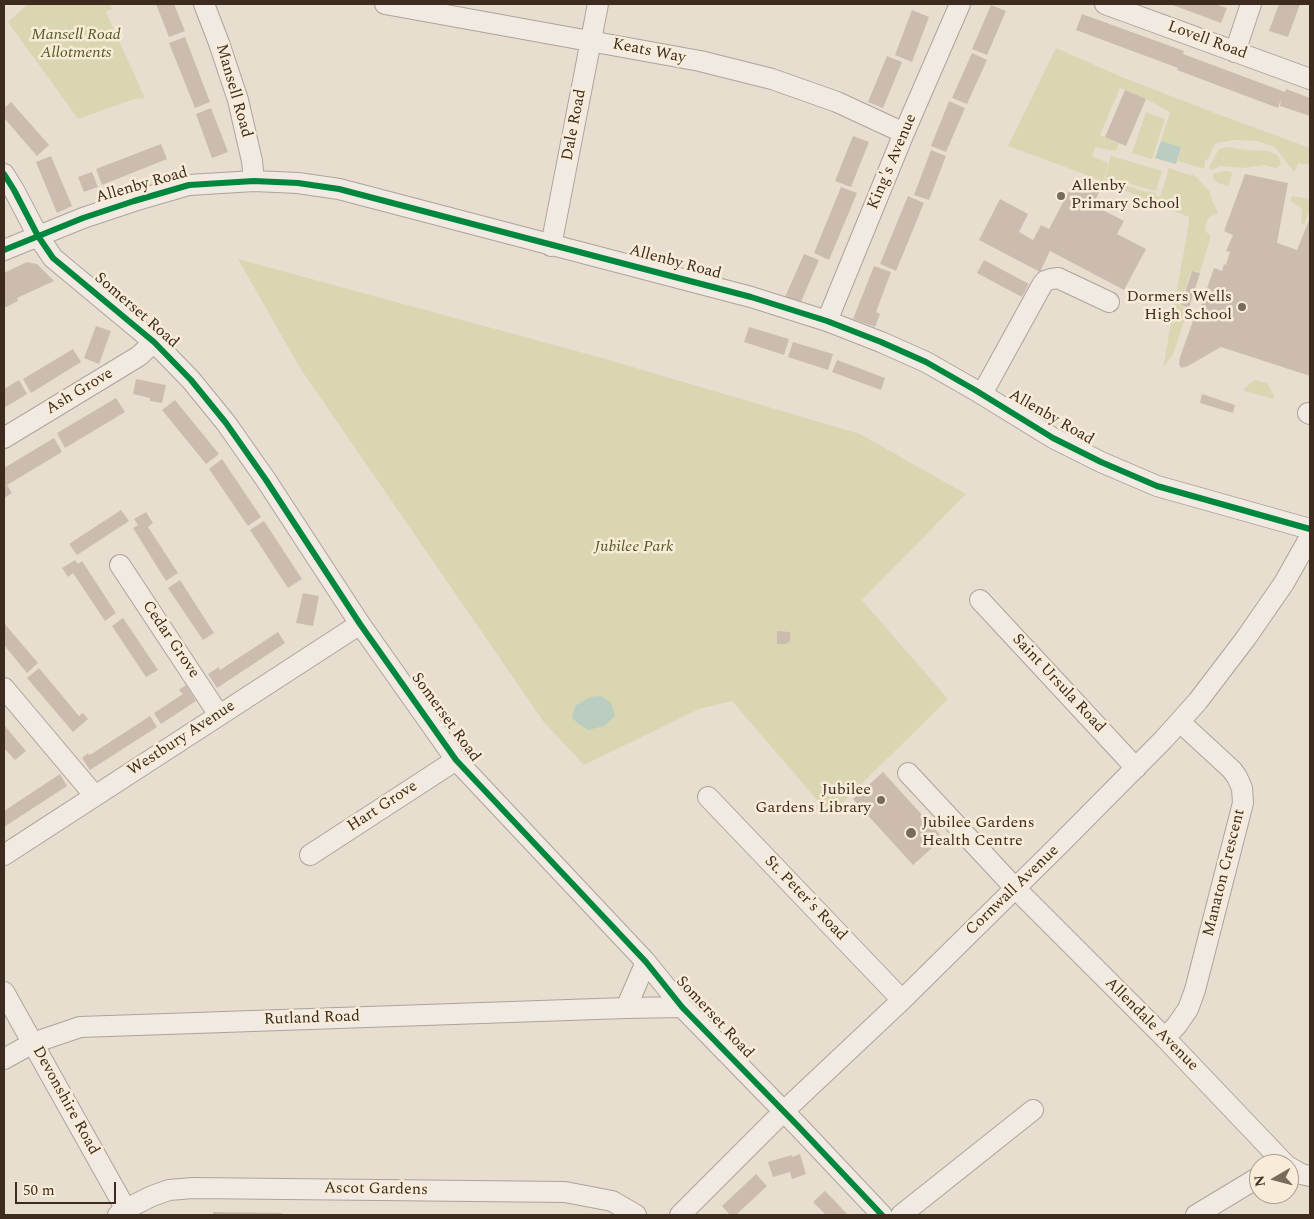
<!DOCTYPE html>
<html>
<head>
<meta charset="utf-8">
<style>
  body { margin:0 }
  #map { position:relative; width:1314px; height:1219px; overflow:hidden; background:#e7ded0; font-family:Spectral,serif }
  canvas { display:block }
  .frame { position:absolute; inset:0; border:5px solid #3d2b1f; pointer-events:none }
  .north { position:absolute; left:1249px; top:1154px; width:50px; height:50px; box-sizing:border-box; background:#f8ebd7; border:1px solid #ad9e8d; border-radius:50%; rotate:262deg; font-size:14px; font-weight:700; line-height:20px; text-align:center; color:#3d2b1f }
  .north::after { content:''; display:block; margin:auto; width:18px; height:22px; background:#786a5d; clip-path:polygon(50% 0,100% 100%,50% 72%,0 100%) }
  .scale { position:absolute; left:15px; top:1182px; width:101px; height:22px; box-sizing:border-box; border:2px solid #3d2b1f; border-top:0; padding-left:6px; font-size:15px; line-height:18px; white-space:nowrap; color:#3d2b1f; -webkit-text-stroke:4px #f8ebd7; paint-order:stroke }
</style>
</head>
<body>
<div id="map">
<canvas width="1314" height="1219"></canvas>
<div class="frame"></div>
<div class="north">N</div>
<div class="scale">50 m</div>
</div>
<script>
const context = document.querySelector('canvas').getContext('2d');
context.lineJoin = 'round';
function fill(path, color) { context.fillStyle = color; context.fill(path, 'evenodd'); }
const toPath = rows => new Path2D(rows.map(r => 'M' + r).join(''));
function stroke(path, color, width, dash) { context.strokeStyle = color; context.lineWidth = width; context.lineCap = dash ? 'butt' : 'round'; context.setLineDash(dash || []); context.stroke(path); }
function write(font, color, halo, rows, align = 'center') {
  context.font = font + ' Spectral,serif'; context.lineWidth = 5; context.setLineDash([]); context.textBaseline = 'middle'; context.strokeStyle = halo; context.fillStyle = color; for (const [text, x, y, turn = 0] of rows) {
    context.save(); context.translate(x, y); context.rotate((+turn || 0) * Math.PI / 180); context.textAlign = isNaN(turn) ? turn : align; if (halo) context.strokeText(text, 0, 0); context.fillText(text, 0, 0); context.restore();
  }
}
fill(toPath([
  [28,4,110,4,112,9,106,12,145,98,134,99,78,119,8,22],
  [1056,48,1124,78,1215,113,1310,148,1310,165,1298,163,1295,171,1293,171,1275,147,1257,141,1234,140,1217,143,1214,145,1208,159,1205,160,1205,167,1202,168,1177,161,1181,147,1161,141,1170,112,1146,99,1120,88,1100,135,1119,143,1116,151,1095,147,1092,156,1108,163,1104,178,1149,193,1150,191,1156,194,1155,196,1160,197,1169,168,1192,176,1192,174,1196,177,1210,192,1212,201,1218,212,1215,215,1209,217,1205,227,1206,232,1210,235,1210,239,1200,272,1191,271,1180,305,1188,309,1173,354,1163,368,1189,223,1189,217,1084,174,1008,146],
  [1146,112,1165,119,1152,159,1132,153],
  [1226,147,1247,150,1268,151,1277,155,1280,160,1281,165,1276,168,1264,165,1243,168,1220,166,1212,170,1210,169,1209,167,1219,149],
  [1111,156,1162,171,1156,191,1105,177],
  [1225,171,1229,171,1232,173,1229,185,1227,186,1218,183,1213,178,1213,174],
  [1292,196,1310,199,1310,210,1304,224,1302,224,1301,221,1302,208,1292,202,1291,200],
  [238,259,602,358,860,434,966,494,862,600,948,699,830,815,732,701,699,709,584,765,543,721,300,368],
  [1256,380,1267,383,1274,396,1274,399,1244,391,1244,389,1253,381]
]), '#dad6b2');
fill(toPath([
  [1161,141,1181,147,1176,164,1155,158],
  [601,696,611,703,615,716,604,726,588,730,579,724,572,718,575,706,590,697]
]), '#bbccc0');
fill(toPath([
  [156,4,174,4,185,31,169,37],
  [1170,4,1214,4,1227,8,1221,23],
  [1279,4,1300,4,1288,37,1269,31],
  [991,5,1006,11,987,55,972,49],
  [912,10,929,17,912,62,895,55],
  [1082,14,1184,51,1183,54,1285,92,1286,89,1310,98,1310,116,1280,106,1281,99,1278,108,1177,70,1178,68,1076,30],
  [185,37,210,102,195,108,169,43],
  [972,53,987,60,967,104,952,98],
  [887,56,902,62,883,108,868,102],
  [1125,90,1146,99,1126,146,1105,137],
  [949,101,965,108,946,152,931,146],
  [11,102,49,145,37,156,4,118,4,108],
  [211,108,228,152,212,158,196,114],
  [853,136,869,142,851,187,835,181],
  [161,144,167,159,102,185,96,169],
  [931,150,946,156,929,200,914,195],
  [51,156,72,206,57,213,36,162],
  [92,172,98,187,84,192,78,177],
  [1245,174,1288,183,1277,243,1297,250,1310,218,1310,376,1221,347,1188,366,1181,368,1179,364,1180,357,1193,321,1196,321,1214,268,1222,271,1224,264,1226,265,1230,252,1226,251,1233,235,1224,231],
  [1076,178,1100,190,1093,205,1124,221,1117,234,1146,249,1124,290,1050,251,1040,272,979,240,1000,199,1028,214,1019,232,1033,240,1041,225,1049,229],
  [841,187,857,193,829,260,814,253],
  [908,196,924,203,896,271,880,264],
  [804,254,819,260,800,304,785,297],
  [984,260,1029,284,1022,297,977,273],
  [27,262,37,264,54,281,17,298,18,301,4,308,4,273],
  [874,266,891,272,876,312,880,314,875,327,853,319],
  [1192,271,1200,273,1189,308,1181,305],
  [96,326,111,331,99,364,84,358],
  [749,327,789,339,784,355,744,342],
  [793,342,833,354,828,370,788,357],
  [73,349,81,362,31,393,23,379],
  [837,360,885,378,881,390,832,372],
  [136,379,166,385,162,403,150,401,150,398,133,394],
  [19,380,27,394,4,408,4,389],
  [1202,394,1235,405,1233,413,1200,403],
  [116,398,125,412,65,448,57,433],
  [175,400,219,454,206,464,162,410],
  [54,438,62,452,7,485,12,493,4,498,4,468],
  [222,459,261,517,248,526,209,469],
  [121,510,129,521,77,555,69,544],
  [146,512,153,523,148,527,178,573,166,581,133,528,138,525,134,519],
  [264,521,302,579,288,588,250,530],
  [75,560,78,564,82,561,116,613,105,621,73,573,68,577,62,568],
  [180,580,214,633,203,640,168,588],
  [303,593,319,596,313,626,296,623],
  [123,618,158,670,146,677,112,626],
  [4,623,38,663,27,673,4,645],
  [777,631,790,632,790,641,786,644,777,644],
  [278,632,285,643,217,688,208,674,219,667,220,670],
  [39,668,79,716,83,713,88,719,73,732,27,678],
  [186,685,196,701,161,724,154,713,183,694,179,690],
  [150,716,157,727,90,770,82,758,88,753,89,755,93,753],
  [4,725,26,751,15,760,4,748],
  [883,772,943,838,913,865,853,799],
  [60,774,67,786,4,827,4,811],
  [800,1154,806,1174,792,1179,790,1172,773,1177,768,1162,792,1155,792,1157],
  [756,1174,767,1186,736,1215,730,1215,722,1206],
  [825,1191,833,1199,848,1215,826,1215,813,1202],
  [213,1212,282,1213,282,1215,213,1215]
]), '#ccbcb0');
const minor = toPath([
  [204,4,219,43,238,100,252,161,254,181],
  [385,4,700,61,772,79,837,102,904,133],
  [1105,4,1310,79],
  [1235,52,1251,4],
  [4,174,14,190,38,236,53,258,154,342,191,380,226,423,266,480,360,624,456,760,646,962,682,1007,798,1126,882,1215],
  [551,246,598,4],
  [4,250,83,218,134,201,189,185,254,181,298,183,339,189,751,297,827,321,881,342,926,362,975,390,1053,438,1101,462,1157,486,1310,529],
  [827,321,904,133,960,4],
  [982,394,1042,285,1045,281,1051,279,1058,278,1109,302],
  [1308,413,1310,414],
  [4,438,139,356,154,342],
  [120,565,219,715],
  [980,600,1136,768],
  [4,688,95,796],
  [908,773,1015,888,1165,1038,1285,1164],
  [708,797,902,1000],
  [4,855,360,624],
  [310,855,456,760],
  [4,992,129,1215],
  [626,1008,646,962],
  [1165,1038,1177,1025,1188,1009,1195,990,1243,803,1242,788,1237,777,1232,770,1180,722],
  [4,1059,33,1043,80,1027,626,1008,682,1007],
  [1289,1167,1301,1174,1310,1176],
  [118,1215,126,1209,152,1196,169,1190,193,1188,565,1192,612,1201,636,1215],
  [680,1215,783,1112,902,1000,1059,845,1164,739,1198,701,1246,638,1284,583,1310,537],
  [901,1215,1033,1110],
  [1196,1215,1259,1177]
]);
stroke(minor, '#ada398', 22);
stroke(minor, '#f0eae2', 20);
stroke(toPath([
  [4,174,14,190,38,236,53,258,154,342,191,380,226,423,266,480,360,624,456,760,646,962,682,1007,798,1126,882,1215],
  [4,250,83,218,134,201,189,185,254,181,298,183,339,189,751,297,827,321,881,342,926,362,975,390,1053,438,1101,462,1157,486,1310,529]
]), '#00873e', 6);
for (const [x, y, r, color] of [
  [1061,196,5,"#786a5d"],
  [1242,307,5,"#786a5d"],
  [881,800,5,"#786a5d"],
  [911,833,6,"#786a5d"]
]) { const dot = new Path2D(); dot.arc(x, y, r, 0, 2 * Math.PI); context.fillStyle = color; context.fill(dot); stroke(dot, '#f8ebd7', 2); }
write('italic 16px', '#535b24', '#f8ebd7', [
  ["Mansell Road",76,36],
  ["Allotments",76,54],
  ["Jubilee Park",634,548]
]);
write('16px', '#3d2b1f', '#f8ebd7', [
  ["Lovell Road",1207,41,20],
  ["Keats Way",649,52,11],
  ["Mansell Road",233,91,74],
  ["Dale Road",575,125,-79],
  ["King's Avenue",893,162,-67],
  ["Allenby Road",142,186,-16],
  ["Allenby Road",675,263,15],
  ["Somerset Road",136,311,41],
  ["Ash Grove",80,392,-31],
  ["Allenby Road",1051,418,30],
  ["Cedar Grove",170,640,56],
  ["Saint Ursula Road",1058,684,47],
  ["Somerset Road",445,718,54],
  ["Westbury Avenue",182,739,-33],
  ["Hart Grove",383,807,-33],
  ["Manaton Crescent",1225,873,-76],
  ["Cornwall Avenue",1013,891,-44],
  ["St. Peter's Road",805,899,46],
  ["Somerset Road",714,1018,47],
  ["Rutland Road",312,1019,-2],
  ["Allendale Avenue",1151,1025,45],
  ["Devonshire Road",65,1101,61],
  ["Ascot Gardens",376,1190,1]
]);
write('16px', '#3d2b1f', '#f8ebd7', [
  ["Allenby",1071,187],
  ["Primary School",1071,205],
  ["Dormers Wells",1232,298,"right"],
  ["High School",1232,316,"right"],
  ["Jubilee",871,791,"right"],
  ["Gardens Library",871,809,"right"],
  ["Jubilee Gardens",922,824],
  ["Health Centre",922,842]
], 'left');
</script>
</body>
</html>
